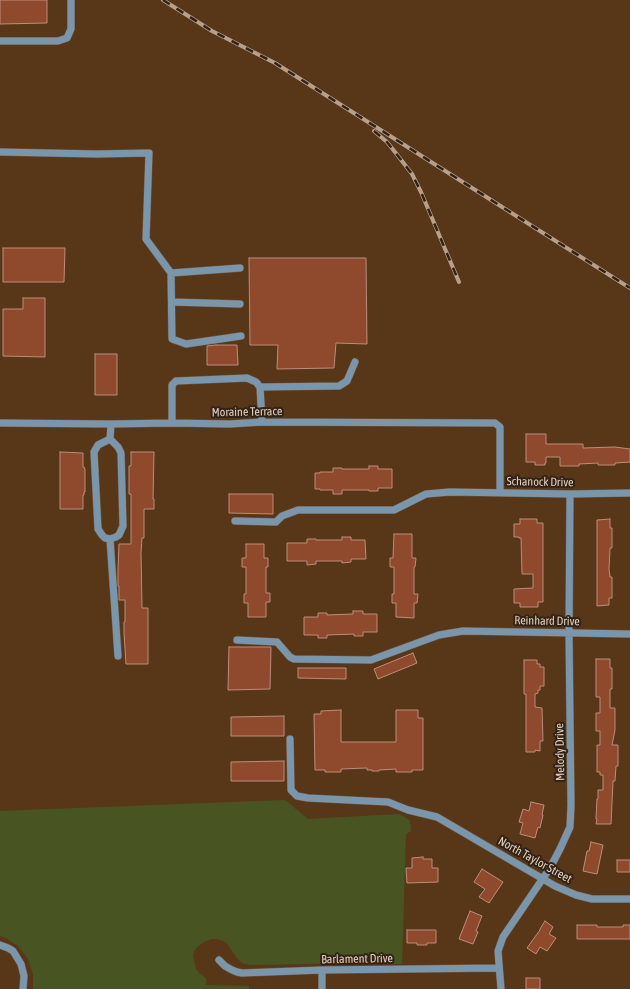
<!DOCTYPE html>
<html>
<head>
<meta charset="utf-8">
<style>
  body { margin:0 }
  canvas { display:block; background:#583718 }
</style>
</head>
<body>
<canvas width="630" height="989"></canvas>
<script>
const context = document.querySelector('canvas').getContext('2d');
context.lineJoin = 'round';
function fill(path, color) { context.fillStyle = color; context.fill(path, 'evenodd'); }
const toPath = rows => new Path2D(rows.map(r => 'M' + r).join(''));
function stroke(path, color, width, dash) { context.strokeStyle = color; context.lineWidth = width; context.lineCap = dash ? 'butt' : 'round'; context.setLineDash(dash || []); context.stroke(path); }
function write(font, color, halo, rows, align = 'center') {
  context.font = font + ' "Asap Condensed",sans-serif'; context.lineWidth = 4; context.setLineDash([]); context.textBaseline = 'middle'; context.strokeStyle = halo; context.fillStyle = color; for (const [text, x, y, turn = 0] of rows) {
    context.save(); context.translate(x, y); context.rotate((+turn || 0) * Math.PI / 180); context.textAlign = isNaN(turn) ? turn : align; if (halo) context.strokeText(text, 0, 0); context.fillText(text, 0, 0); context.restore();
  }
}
fill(toPath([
  [285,800,308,819,400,814,410,821,411,831,406,834,402,964,359,963,250,965,242,963,237,958,228,945,223,941,218,939,212,939,206,941,198,946,194,951,193,956,196,969,200,974,206,978,206,985,249,986,249,989,33,989,33,975,28,959,18,946,6,938,0,936,0,811]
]), '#485522');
const building = toPath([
  [0,0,47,0,47,23,0,24,0,0],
  [3,248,65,248,64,282,3,282,3,248],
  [249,258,366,258,367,344,336,343,334,368,277,369,278,345,250,345,249,258],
  [23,298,45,298,45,357,3,356,3,309,23,309,23,298],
  [216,345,237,345,238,365,207,365,207,346,216,345],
  [95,354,117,354,117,395,95,395,95,354],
  [526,434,546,434,546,444,583,444,583,448,615,447,630,449,630,462,615,463,615,465,598,465,598,463,579,464,579,466,560,466,560,457,546,457,546,463,545,463,545,465,535,465,535,462,526,462,526,434],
  [60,452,83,453,83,467,84,467,85,469,85,492,84,492,84,495,83,495,83,509,60,509,60,452],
  [131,452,154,452,153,499,154,499,154,509,144,509,144,538,142,538,141,553,142,608,148,608,148,664,126,664,124,633,124,622,125,622,125,600,119,600,119,586,118,586,118,569,119,544,131,544,131,494,129,494,129,466,131,466,131,452],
  [369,466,378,466,378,469,392,469,392,488,378,488,378,491,369,491,369,490,342,490,342,494,333,494,333,490,320,490,320,489,315,489,315,473,320,473,320,472,333,472,333,468,342,468,342,469,369,469,369,466],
  [229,494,273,494,273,514,229,513,229,494],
  [520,519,537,519,537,523,543,523,543,602,538,602,538,607,520,607,520,603,514,603,514,589,533,588,533,574,522,574,521,538,519,538,519,537,514,537,514,524,520,524,520,519],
  [610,519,610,528,612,528,612,548,610,548,609,569,610,577,612,577,612,598,609,598,609,605,597,606,597,520,610,519],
  [394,534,412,534,412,558,416,558,415,567,414,567,414,594,418,594,417,603,414,603,414,618,396,617,396,603,392,603,392,594,394,594,394,567,390,567,390,558,393,558,394,534],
  [342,537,351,537,351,540,365,540,366,559,351,559,351,562,342,563,342,561,316,561,316,564,307,565,307,561,287,561,287,543,307,543,307,539,316,539,316,540,342,540,342,537],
  [246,544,264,544,264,558,268,558,268,567,266,567,266,593,270,593,270,602,266,602,266,617,248,617,248,603,244,603,244,594,246,594,246,567,242,567,242,558,246,558,246,544],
  [353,611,363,611,363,614,377,614,377,632,363,632,363,636,354,636,354,634,327,635,327,638,318,638,318,635,304,635,304,617,318,617,318,613,327,613,327,615,353,614,353,611],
  [229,647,271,647,270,689,228,690,229,647],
  [413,653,417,663,378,679,374,669,413,653],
  [596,659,610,659,610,668,612,668,612,689,610,689,610,708,615,708,615,730,612,745,618,745,618,766,616,766,615,781,613,781,611,824,596,824,597,819,596,819,597,799,598,799,598,790,603,790,603,775,600,775,600,772,597,772,597,745,600,745,600,731,596,731,596,713,600,713,600,697,596,697,596,659],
  [524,660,537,660,537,664,540,664,540,667,544,667,544,686,540,686,540,690,538,690,538,693,535,694,535,707,542,708,543,741,540,741,540,751,535,750,535,752,526,752,526,694,524,694,524,660],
  [298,668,346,668,346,679,298,678,298,668],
  [341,710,341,742,396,742,396,710,418,710,418,718,423,718,423,770,412,770,412,772,396,772,396,769,379,770,379,771,372,771,372,770,367,770,367,768,341,769,341,772,325,772,325,770,315,770,314,714,321,714,321,711,341,710],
  [284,716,284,736,231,736,231,717,284,716],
  [284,761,284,781,231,781,231,762,284,761],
  [531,802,544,805,542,815,543,815,540,828,538,827,535,838,520,834,523,823,519,822,523,809,529,811,531,802],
  [591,842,603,845,597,874,583,871,587,851,589,851,591,842],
  [423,857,423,859,432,859,432,868,438,868,438,882,407,883,406,868,412,868,412,858,423,857],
  [617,860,630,860,630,872,617,872,617,860],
  [482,869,503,882,489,903,479,897,485,889,474,882,482,869],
  [470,911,482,916,476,931,478,932,473,944,459,939,470,911],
  [545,921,553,927,549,934,556,938,547,951,540,947,536,954,527,948,540,930,540,929,545,921],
  [577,925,597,925,597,927,623,927,623,925,630,925,630,939,577,939,577,925],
  [407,930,436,930,436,943,427,943,427,945,417,945,417,943,407,943,407,930],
  [526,978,540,978,540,989,526,989,526,978]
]);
fill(building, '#8f492d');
stroke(building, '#bd8d7b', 1);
const minor = toPath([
  [0,41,58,41,67,38,71,29,71,0],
  [0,152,97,154,149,153,146,239,171,273,172,339,186,344,241,336],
  [171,273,240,268],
  [172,302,240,304],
  [262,422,260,387,339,386,347,381,355,362],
  [0,423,111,424,172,423,230,424,262,422,495,423,500,427,500,493],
  [172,423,172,385,176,381,247,378,256,382,260,387],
  [110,439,98,445,94,452,98,529,102,535,105,538,110,539,116,537,119,535,123,526,121,453,118,447,110,439,111,424],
  [235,521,276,522,282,516,298,510,394,510,426,494,450,492,570,494,630,493],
  [110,539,118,656],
  [237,640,277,642,290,657,294,659,371,660,439,635,463,631,630,634],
  [290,739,291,790,297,796,308,798,388,802,408,810,437,817,555,886,576,895,592,899,630,899],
  [0,945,8,948,13,951,21,964,24,976,23,989],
  [219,960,225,966,232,970,237,972,242,973,322,970,499,968],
  [322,989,322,970],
  [501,989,498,951,503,937,550,868,560,849,570,827,571,805,569,633,570,494]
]);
stroke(minor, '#745539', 8);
stroke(minor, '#7996ac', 7);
const rail = toPath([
  [163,0,212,31,275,63,630,288],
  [374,131,387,142,395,152,412,174,421,192,459,282]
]);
stroke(rail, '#b79f89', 4);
stroke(rail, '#322316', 2.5, [8]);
write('12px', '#e2cebd', '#322316', [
  ["Moraine Terrace",247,412,-1],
  ["Schanock Drive",540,482,1],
  ["Reinhard Drive",547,621,1],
  ["Melody Drive",560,752,-91],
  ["North Taylor Street",535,860,29],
  ["Barlament Drive",357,959,-1]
]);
</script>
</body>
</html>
